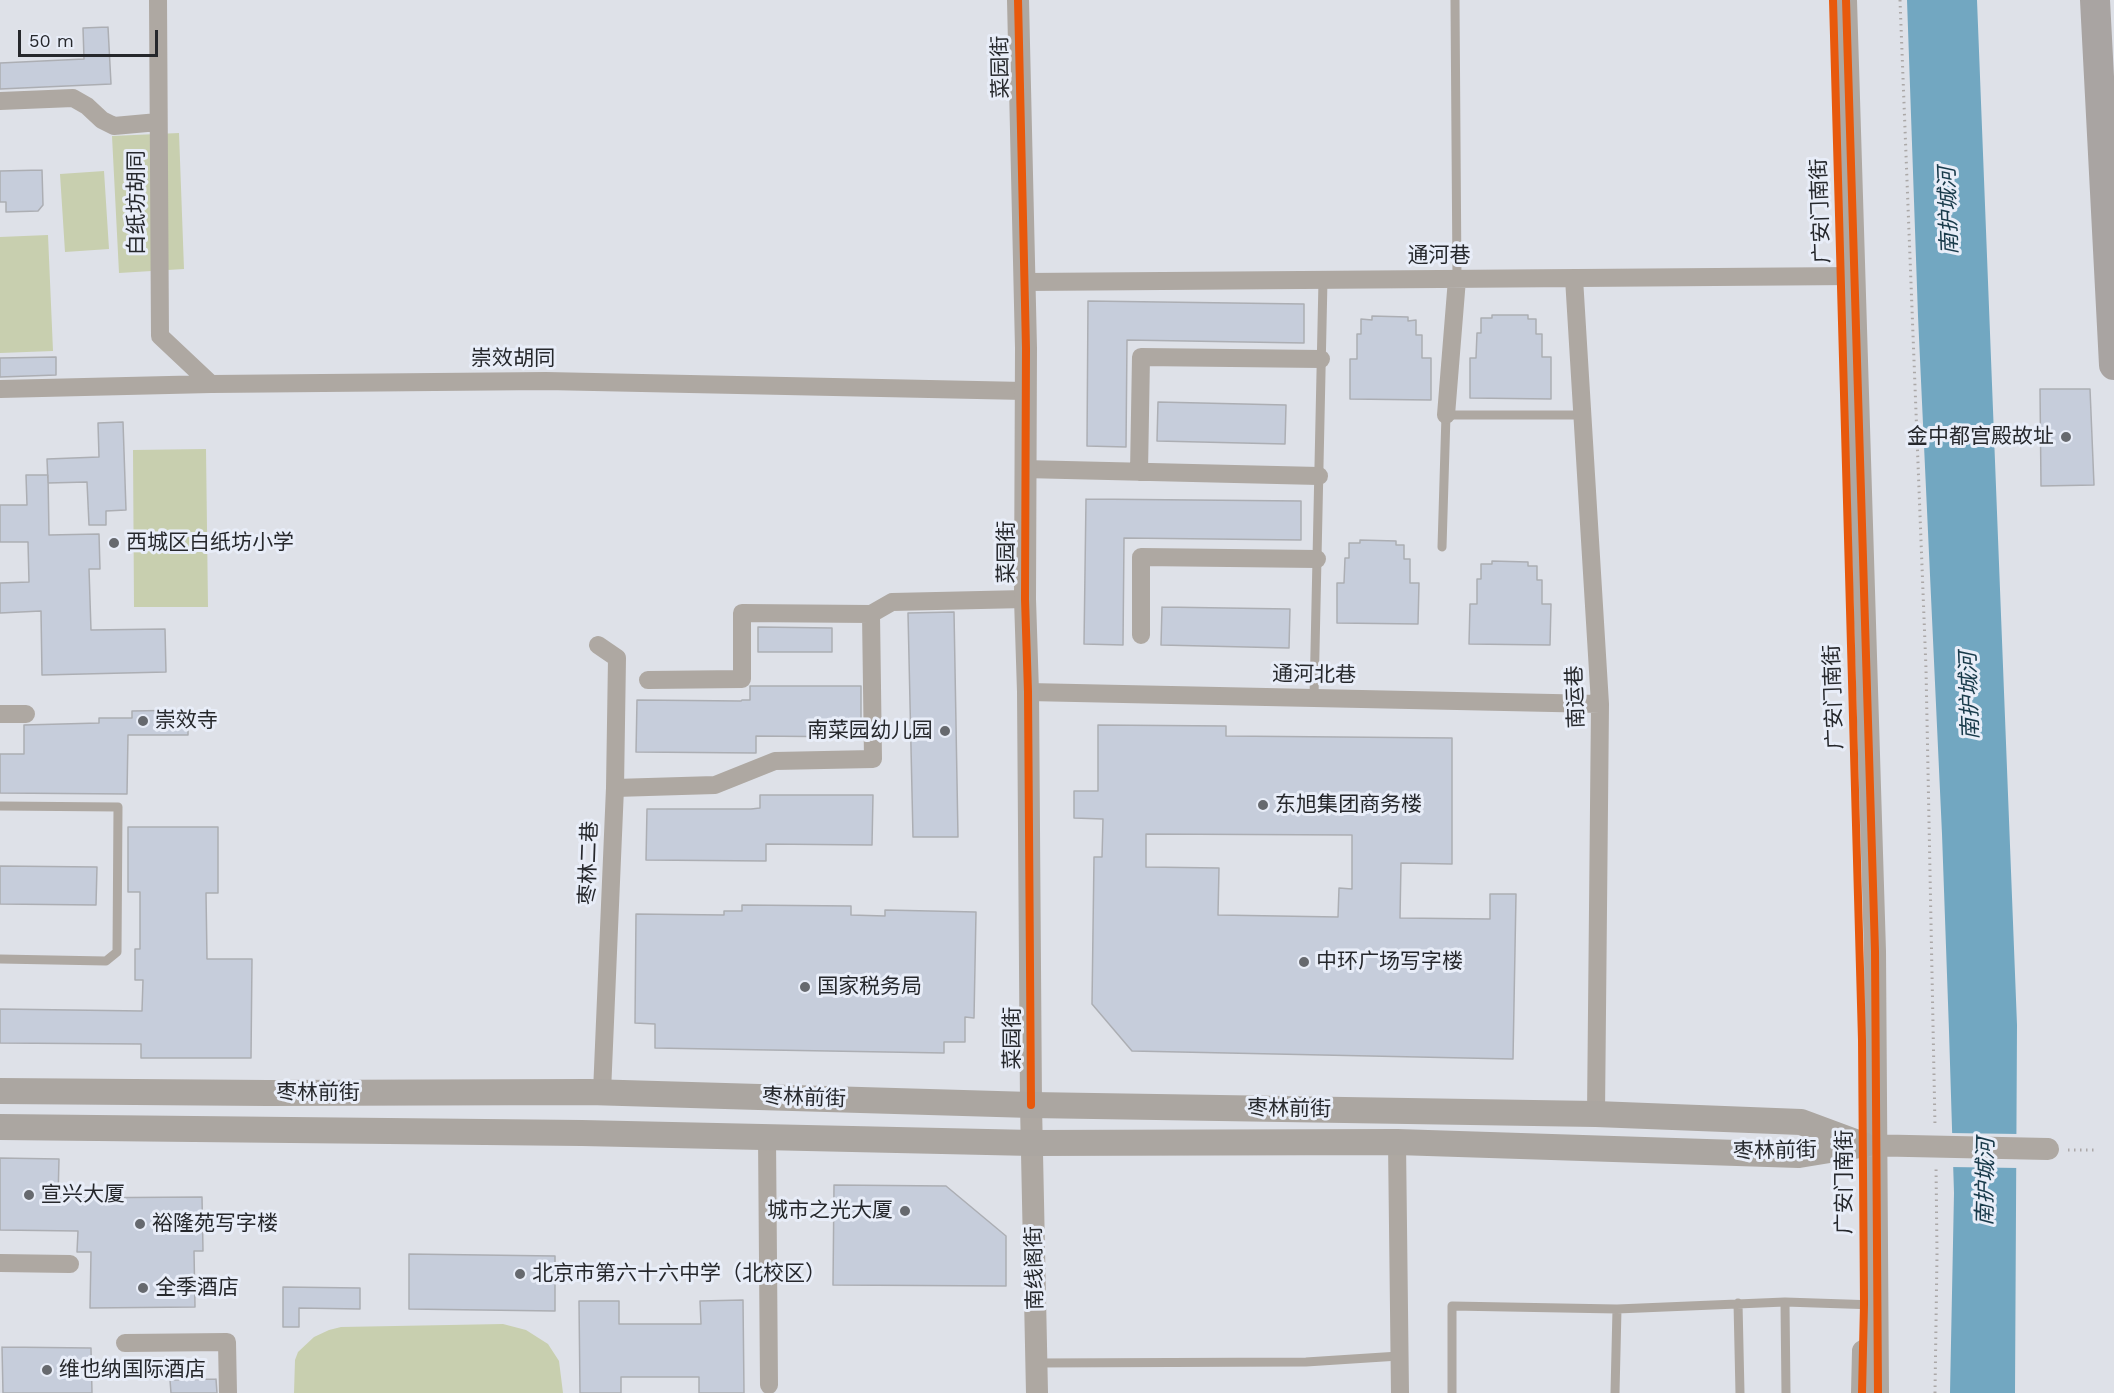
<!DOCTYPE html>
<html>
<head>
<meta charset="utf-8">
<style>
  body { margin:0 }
  #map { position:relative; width:2114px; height:1393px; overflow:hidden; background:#dee1e8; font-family:"Work Sans",sans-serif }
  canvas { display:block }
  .scale { position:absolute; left:18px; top:30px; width:140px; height:27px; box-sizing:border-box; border:3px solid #26282c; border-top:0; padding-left:8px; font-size:18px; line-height:21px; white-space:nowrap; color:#26282c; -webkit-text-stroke:4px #e8edf8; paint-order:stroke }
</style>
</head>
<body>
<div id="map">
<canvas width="2114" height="1393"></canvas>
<div class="scale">50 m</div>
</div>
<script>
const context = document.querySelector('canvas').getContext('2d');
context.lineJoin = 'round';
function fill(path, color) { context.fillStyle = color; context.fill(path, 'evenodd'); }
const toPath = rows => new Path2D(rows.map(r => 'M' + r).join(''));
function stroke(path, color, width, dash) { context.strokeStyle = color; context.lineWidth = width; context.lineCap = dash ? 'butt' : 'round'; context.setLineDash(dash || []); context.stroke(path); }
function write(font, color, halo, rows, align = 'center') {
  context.font = font + ' "Work Sans","Noto Sans SC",sans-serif'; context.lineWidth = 6; context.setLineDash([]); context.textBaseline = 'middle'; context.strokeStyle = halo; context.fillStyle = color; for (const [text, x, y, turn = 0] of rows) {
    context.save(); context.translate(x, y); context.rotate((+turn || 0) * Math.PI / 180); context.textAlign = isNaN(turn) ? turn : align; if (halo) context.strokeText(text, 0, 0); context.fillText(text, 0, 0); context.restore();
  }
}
fill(toPath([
  [179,133,184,269,119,273,112,136],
  [104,171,109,249,65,252,60,174],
  [48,235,53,351,0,353,0,237],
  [206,449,208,607,134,607,133,450],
  [503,1324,526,1330,548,1344,559,1361,563,1393,294,1393,295,1360,298,1352,314,1337,329,1330,341,1327]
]), '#c8cfaf');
fill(toPath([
  [1907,0,1977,0,2017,1025,2015,1393,1950,1393,1954,1193,1949,1031,1942,834,1918,316]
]), '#72a7c1');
fill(toPath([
  [1949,1133,2019,1134,2019,1168,1950,1167]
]), '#dee1e8');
const building = toPath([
  [108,27,111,84,0,89,0,63,84,59,83,28,108,27],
  [42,170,43,205,38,211,6,212,6,202,0,202,0,171,42,170],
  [1088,301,1304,304,1304,343,1127,340,1126,447,1087,446,1088,301],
  [1492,315,1528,315,1528,319,1536,319,1536,334,1542,334,1542,357,1551,357,1551,399,1470,398,1470,358,1476,358,1477,333,1481,333,1481,318,1492,318,1492,315],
  [1372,316,1408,317,1408,321,1416,320,1416,335,1422,335,1422,358,1431,358,1431,400,1350,399,1350,359,1357,359,1357,334,1361,334,1361,319,1372,320,1372,316],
  [56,357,56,375,0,377,0,358,56,357],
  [2040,389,2090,389,2094,485,2041,486,2040,389],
  [1158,402,1286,405,1285,444,1157,441,1158,402],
  [123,422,126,510,106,511,106,525,89,525,87,482,48,483,47,459,99,457,98,423,123,422],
  [26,475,48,475,49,535,99,534,100,569,89,569,91,630,165,629,166,672,42,675,41,611,0,613,0,583,29,582,28,542,0,542,0,505,27,505,26,475],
  [1086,499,1301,501,1301,540,1124,538,1123,645,1084,644,1086,499],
  [1360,540,1396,541,1396,545,1404,545,1404,559,1410,559,1410,583,1419,583,1418,624,1337,623,1337,583,1344,583,1345,558,1349,558,1349,543,1360,543,1360,540],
  [1492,561,1528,562,1528,566,1537,566,1537,580,1542,580,1542,604,1551,604,1550,645,1469,644,1470,604,1477,604,1477,579,1481,579,1481,564,1492,564,1492,561],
  [1162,607,1290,609,1289,648,1161,645,1162,607],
  [954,612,958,837,913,837,908,613,954,612],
  [758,627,832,628,832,652,758,652,758,627],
  [750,686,861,686,861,737,756,736,756,753,636,752,637,700,741,701,742,700,750,700,750,686],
  [188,710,188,735,128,735,127,794,0,793,0,754,24,754,24,725,99,723,99,718,132,718,132,711,188,710],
  [1098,725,1226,726,1226,736,1452,738,1452,864,1401,863,1400,918,1490,919,1490,894,1516,894,1513,1059,1132,1051,1092,1004,1094,857,1102,857,1103,819,1074,818,1074,791,1098,791,1098,725],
  [1146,834,1352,835,1352,889,1339,888,1338,917,1218,915,1219,868,1146,867,1146,834],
  [760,795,873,795,872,845,766,844,766,861,646,860,647,809,751,809,760,808,760,795],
  [128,827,218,827,218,893,206,893,207,959,252,959,251,1058,141,1058,141,1044,0,1043,0,1009,142,1011,143,980,135,980,135,949,140,949,140,892,128,892,128,827],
  [0,866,97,867,96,905,0,904,0,866],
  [742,905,851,906,851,915,885,916,885,910,976,912,974,1018,965,1017,965,1042,944,1042,944,1053,655,1048,655,1024,635,1023,636,914,724,915,724,911,742,911,742,905],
  [0,1158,59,1159,58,1198,202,1197,203,1251,194,1251,195,1307,90,1308,91,1252,77,1252,78,1231,0,1230,0,1158],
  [834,1185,946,1186,1006,1236,1006,1286,833,1285,834,1185],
  [409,1254,555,1256,555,1311,409,1309,409,1254],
  [283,1287,360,1288,360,1309,299,1308,299,1327,283,1327,283,1287],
  [743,1300,744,1393,699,1393,699,1377,621,1377,621,1393,580,1393,579,1301,619,1301,619,1324,701,1324,700,1301,743,1300],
  [2,1347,91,1348,92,1393,3,1393,2,1347],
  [216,1379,217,1393,171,1393,170,1380,216,1379]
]);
fill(building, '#c6cddb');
stroke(building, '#acaeb3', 1.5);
stroke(toPath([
  [1900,0,1926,669,1935,1126],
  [2068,1150,2098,1150],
  [1935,1393,1937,1254,1936,1165]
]), '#aba8a7', 3, [1.5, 4.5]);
stroke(toPath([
  [1455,0,1457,279],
  [1442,547,1446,415,1583,415],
  [1314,697,1323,280],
  [0,806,118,807,117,952,106,961,0,959],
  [1785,1302,1786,1393],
  [1738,1303,1740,1393],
  [1037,1363,1306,1362,1399,1356],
  [1452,1393,1452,1306,1617,1309,1785,1302,1876,1305],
  [1615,1393,1617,1309]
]), '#aea8a2', 9);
stroke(toPath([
  [158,0,160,336,211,384],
  [0,101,73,98,87,106,102,120,114,126,158,122],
  [1574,278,1600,704,1596,1114],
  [1025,282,1854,276],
  [0,389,211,384,546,381,1025,391],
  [1446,415,1457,279],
  [1024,469,1319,476],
  [1139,472,1141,357,1321,359],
  [871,614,892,602,1025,599],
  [1141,635,1141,557,1317,559],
  [598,645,617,658,615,788,602,1092],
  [1028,692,1600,704],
  [0,714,26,714],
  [615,788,715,785,775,761,873,759,871,614,742,613,742,679,648,680],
  [767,1137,769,1385],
  [1397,1142,1400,1393],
  [0,1263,70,1264],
  [125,1343,227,1342,228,1393]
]), '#aea8a2', 18);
stroke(toPath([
  [1018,0,1026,348,1025,599,1028,692,1031,1105,1037,1393],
  [1846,0,1875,951,1878,1393],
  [1863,1145,2048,1149],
  [1862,1393,1863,1351]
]), '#aea8a2', 22);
stroke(toPath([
  [0,1091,268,1093,589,1092,1031,1105,1596,1114,1801,1122,1863,1145],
  [0,1127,582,1133,1032,1143,1397,1142,1799,1155,1860,1145]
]), '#aba6a1', 26);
stroke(toPath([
  [2095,0,2114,365]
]), '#a9a4a2', 30);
stroke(toPath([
  [1018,0,1026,348,1025,599,1028,692,1031,1105],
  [1833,0,1862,1040,1864,1304,1862,1393],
  [1846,0,1875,951,1878,1393]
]), '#e8590c', 8);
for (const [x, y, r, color] of [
  [2066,437,6,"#66696e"],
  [114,543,6,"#66696e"],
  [143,721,6,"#66696e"],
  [945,731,6,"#66696e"],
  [1263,805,6,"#66696e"],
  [1304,962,6,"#66696e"],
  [805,987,6,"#66696e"],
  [29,1195,6,"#66696e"],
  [905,1211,6,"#66696e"],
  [140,1224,6,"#66696e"],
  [520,1274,6,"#66696e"],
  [143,1288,6,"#66696e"],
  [47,1370,6,"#66696e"]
]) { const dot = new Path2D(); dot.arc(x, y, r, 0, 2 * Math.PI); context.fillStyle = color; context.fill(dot); stroke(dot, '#e8edf8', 2); }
write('21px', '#26282c', '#e8edf8', [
  ["菜园街",1001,67,-91],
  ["白纸坊胡同",137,203,-90],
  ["广安门南街",1821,211,-92],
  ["通河巷",1439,256],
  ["崇效胡同",513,359],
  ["菜园街",1007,552,-90],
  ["通河北巷",1314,675,1],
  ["南运巷",1576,697,-92],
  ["广安门南街",1834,697,-92],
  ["枣林二巷",589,863,-88],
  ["菜园街",1013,1038,-90],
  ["枣林前街",318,1093],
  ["枣林前街",804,1098,2],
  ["枣林前街",1289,1109,1],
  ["枣林前街",1775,1151,-1],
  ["广安门南街",1845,1182,-90],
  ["南线阁街",1035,1268,-91]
]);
write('21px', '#26282c', '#e8edf8', [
  ["金中都宫殿故址",2054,437,"right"],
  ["西城区白纸坊小学",126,543],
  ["崇效寺",155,721],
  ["南菜园幼儿园",933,731,"right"],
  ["东旭集团商务楼",1275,805],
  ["中环广场写字楼",1316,962],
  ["国家税务局",817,987],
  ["宣兴大厦",41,1195],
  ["城市之光大厦",893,1211,"right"],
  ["裕隆苑写字楼",152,1224],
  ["北京市第六十六中学（北校区）",532,1274],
  ["全季酒店",155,1288],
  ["维也纳国际酒店",59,1370]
], 'left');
write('italic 22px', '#183a4a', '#e8edf8', [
  ["南护城河",1949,211,-92],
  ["南护城河",1970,696,-92],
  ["南护城河",1986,1182,-89]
]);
</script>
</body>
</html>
